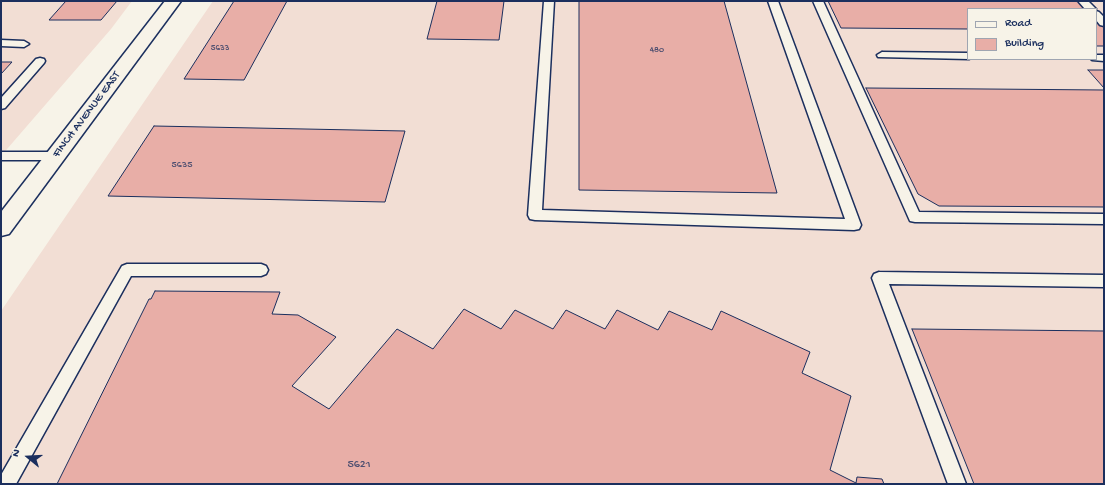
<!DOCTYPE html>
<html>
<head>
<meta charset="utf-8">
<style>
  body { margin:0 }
  #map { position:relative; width:1105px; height:485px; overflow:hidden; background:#f7f3e8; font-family:"Gochi Hand",sans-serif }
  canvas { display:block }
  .frame { position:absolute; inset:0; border:2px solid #1b2f5e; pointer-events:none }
  .legend { position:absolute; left:967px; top:8px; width:130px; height:52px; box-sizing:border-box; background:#f7f3e8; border:1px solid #9fa5b1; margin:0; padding:5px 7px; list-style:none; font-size:12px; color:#1b2f5e }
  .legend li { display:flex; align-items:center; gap:8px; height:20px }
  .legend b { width:20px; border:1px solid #9fa5b1 }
  .north { position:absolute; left:8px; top:437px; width:40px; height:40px; -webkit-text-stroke:3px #f7f3e8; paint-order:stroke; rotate:288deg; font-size:11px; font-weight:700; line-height:16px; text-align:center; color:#1b2f5e }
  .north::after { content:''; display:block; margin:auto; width:14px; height:18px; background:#1b2f5e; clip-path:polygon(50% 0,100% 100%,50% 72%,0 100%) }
</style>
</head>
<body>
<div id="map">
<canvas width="1105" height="485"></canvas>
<div class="frame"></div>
<ul class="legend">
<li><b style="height:5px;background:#f7f3e8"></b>Road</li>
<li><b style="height:11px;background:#e8aea7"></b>Building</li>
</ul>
<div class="north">N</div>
</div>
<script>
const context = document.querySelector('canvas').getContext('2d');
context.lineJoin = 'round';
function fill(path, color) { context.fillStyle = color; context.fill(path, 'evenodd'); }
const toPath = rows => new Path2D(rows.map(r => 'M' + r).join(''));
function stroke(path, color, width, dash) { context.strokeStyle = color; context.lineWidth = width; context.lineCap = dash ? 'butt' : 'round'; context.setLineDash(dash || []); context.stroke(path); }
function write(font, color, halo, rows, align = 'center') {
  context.font = font + ' "Gochi Hand",sans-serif'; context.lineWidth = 4; context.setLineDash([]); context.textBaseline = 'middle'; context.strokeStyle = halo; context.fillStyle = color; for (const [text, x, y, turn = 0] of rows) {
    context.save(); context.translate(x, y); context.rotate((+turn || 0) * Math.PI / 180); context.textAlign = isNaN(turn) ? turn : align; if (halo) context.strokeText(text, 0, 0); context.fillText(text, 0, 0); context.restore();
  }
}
fill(toPath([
  [1,1,132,1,111,29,1,156],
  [213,1,1104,1,1104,484,1,484,1,311],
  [968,9,1096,9,1096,59,968,59]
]), '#f2ded4');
const building = toPath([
  [66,1,117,1,101,20,49,20,66,1],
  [234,1,287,1,244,80,184,79,234,1],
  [437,1,504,1,499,40,427,39,437,1],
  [579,1,724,1,777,193,579,190,579,1],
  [828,1,1078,1,1085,9,968,9,968,29,841,28,828,1],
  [1096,20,1104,28,1104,46,1096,46,1096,20],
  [1,62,12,62,1,74,1,62],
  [1088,70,1104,70,1104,88,1088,70],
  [866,88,1104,90,1104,207,939,206,918,194,866,88],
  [154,126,405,131,385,202,108,196,154,126],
  [155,291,280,292,272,314,298,315,336,337,292,386,329,409,397,329,433,349,464,309,501,329,515,310,553,329,566,310,605,329,617,310,658,330,669,311,712,330,721,311,810,352,802,373,851,396,830,470,856,483,857,477,882,479,884,484,57,484,149,299,151,299,155,291],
  [912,329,1104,331,1104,484,974,484,912,329]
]);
fill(building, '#e8aea7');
stroke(building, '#1b2f5e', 1);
const lane = toPath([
  [544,1,554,1,542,210,845,219,768,1,778,1,861,225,859,229,854,230,535,220,530,219,528,215,544,1],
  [813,1,823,1,919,212,1104,214,1104,224,915,222,910,221,813,1],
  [1078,1,1088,1,1096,9,1085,9,1078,1],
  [1096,11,1099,12,1104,17,1104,26,1100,25,1096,20,1096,11],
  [1,40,24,41,29,44,24,47,1,46,1,40],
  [882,52,968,53,969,59,878,57,877,55,882,52],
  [1096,55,1104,55,1104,61,1092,60,1091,59,1096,59,1096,55],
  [40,58,44,59,45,61,44,63,5,108,1,109,1,98,36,59,40,58],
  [1,152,55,152,59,153,61,156,59,159,55,160,1,160,1,152],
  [127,264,261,264,266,266,268,270,266,274,261,276,131,276,16,484,1,484,1,475,122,266,127,264],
  [879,272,1104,275,1104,287,889,284,966,484,948,484,872,278,874,274,879,272]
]);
const secondary = toPath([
  [165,1,181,1,9,234,1,236,1,212,165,1]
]);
stroke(lane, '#1b2f5e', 3);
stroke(secondary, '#1b2f5e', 3);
fill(lane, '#f7f3e8');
fill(secondary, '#f7f3e8');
write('9px', '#4e4f70', null, [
  ["5633",220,49],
  ["480",657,51]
]);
write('10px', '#4e4f70', null, [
  ["5635",182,165]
]);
write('12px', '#1b2f5e', '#f7f3e8', [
  ["FINCH AVENUE EAST",87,115,-53]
]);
write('12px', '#4e4f70', null, [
  ["5621",359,465]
]);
</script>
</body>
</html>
